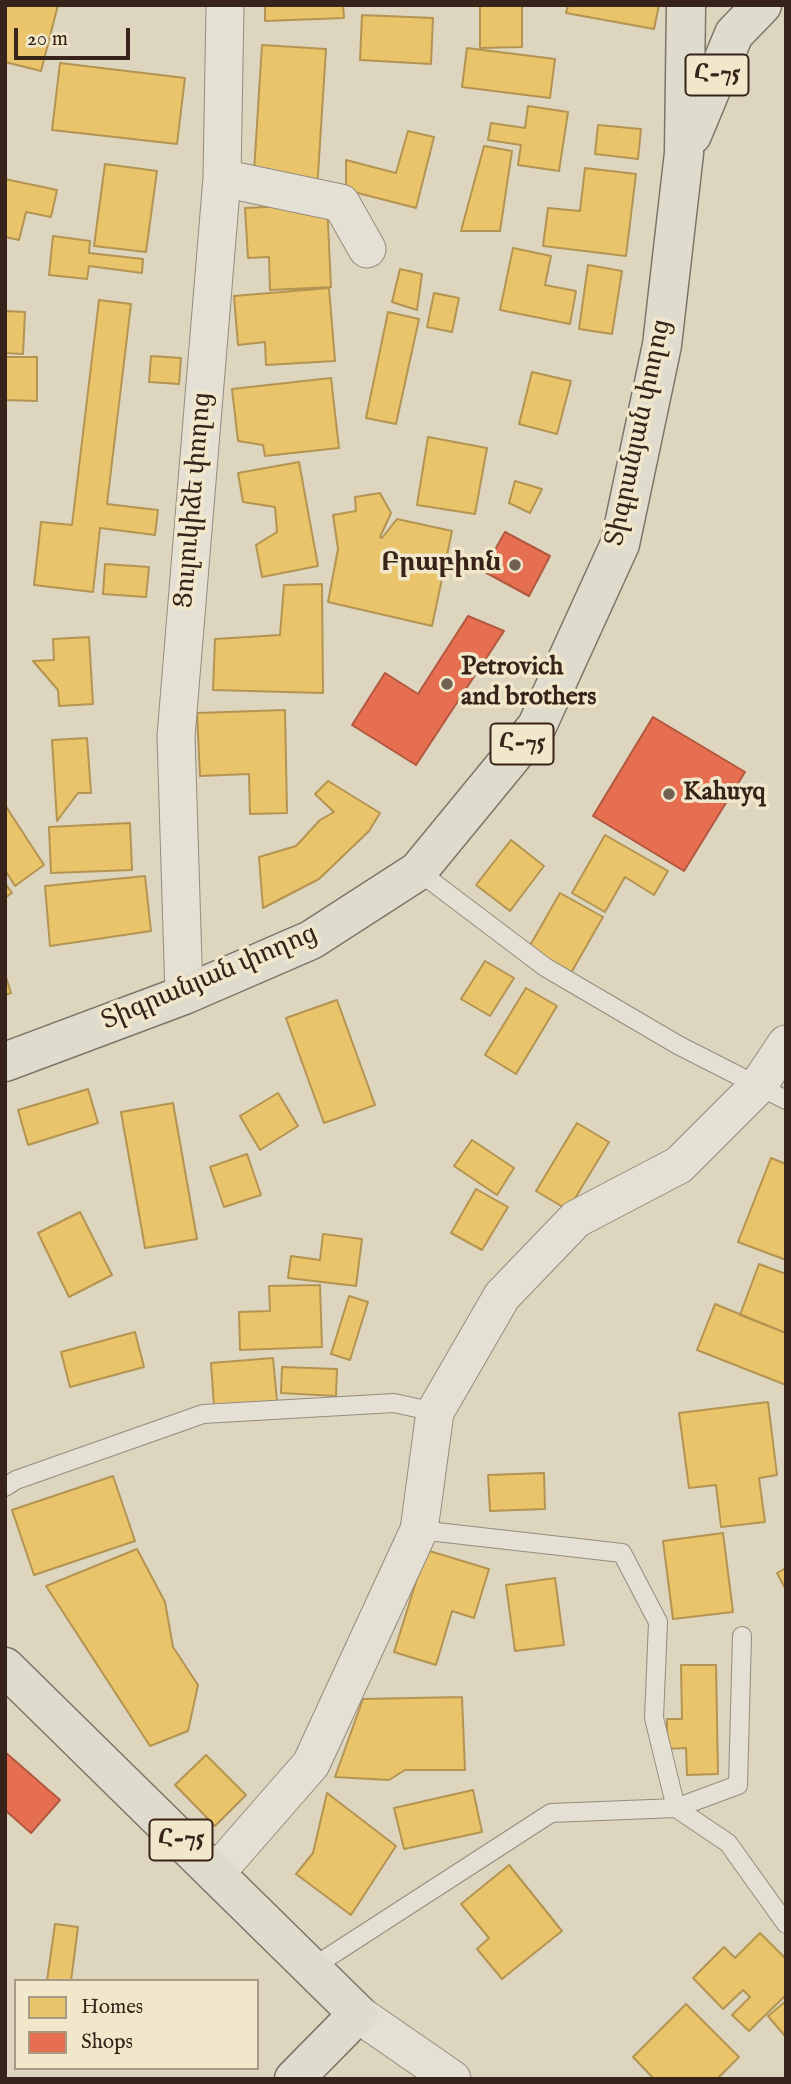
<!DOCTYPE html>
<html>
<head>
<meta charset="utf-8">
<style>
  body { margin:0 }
  #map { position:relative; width:791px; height:2084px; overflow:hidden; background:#ddd5bd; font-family:"IM FELL English",serif }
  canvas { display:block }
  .frame { position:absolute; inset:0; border:7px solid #372319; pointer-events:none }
  .legend { position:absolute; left:14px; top:1979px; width:245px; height:91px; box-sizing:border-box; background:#f1e8cc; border:2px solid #a79984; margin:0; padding:9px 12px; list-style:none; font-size:21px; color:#372319 }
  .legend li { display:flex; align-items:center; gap:14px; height:35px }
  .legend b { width:35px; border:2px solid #a79984 }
  .scale { position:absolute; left:14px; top:28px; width:116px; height:32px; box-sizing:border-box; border:4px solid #372319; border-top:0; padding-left:9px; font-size:21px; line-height:24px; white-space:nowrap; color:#372319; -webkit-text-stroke:5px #f1e8cc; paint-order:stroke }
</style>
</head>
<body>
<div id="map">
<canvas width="791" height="2084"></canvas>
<div class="frame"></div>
<ul class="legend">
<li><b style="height:19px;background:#e9c46a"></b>Homes</li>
<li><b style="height:19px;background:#e76f51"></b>Shops</li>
</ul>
<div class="scale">20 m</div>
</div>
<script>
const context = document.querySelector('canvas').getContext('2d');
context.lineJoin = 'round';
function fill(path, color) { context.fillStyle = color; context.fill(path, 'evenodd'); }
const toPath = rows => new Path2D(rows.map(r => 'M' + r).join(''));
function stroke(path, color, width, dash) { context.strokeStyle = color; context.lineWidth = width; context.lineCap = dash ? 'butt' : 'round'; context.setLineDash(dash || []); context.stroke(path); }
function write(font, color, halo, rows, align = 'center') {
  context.font = font + ' "IM FELL English","Noto Serif Armenian",serif'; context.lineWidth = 7; context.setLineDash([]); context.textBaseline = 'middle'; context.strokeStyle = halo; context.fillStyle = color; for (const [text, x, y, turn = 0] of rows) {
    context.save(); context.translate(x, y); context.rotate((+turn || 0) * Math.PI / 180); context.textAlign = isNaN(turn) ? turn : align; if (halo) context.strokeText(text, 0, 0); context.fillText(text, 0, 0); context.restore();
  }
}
const homes = toPath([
  [6,5,58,5,41,71,5,62,6,5],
  [265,5,343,5,344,18,265,21,265,5],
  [480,5,522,5,522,47,480,48,480,5],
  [568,5,659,5,654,29,566,13,568,5],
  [362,15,433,18,431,64,360,60,362,15],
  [262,45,326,49,317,190,254,172,262,45],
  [467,48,555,59,550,98,462,87,467,48],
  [60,63,185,78,177,144,52,130,60,63],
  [528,106,568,112,559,171,518,165,521,145,488,140,491,123,525,128,528,106],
  [598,125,641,129,638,159,595,154,598,125],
  [408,131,434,137,416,208,346,190,346,160,396,173,408,131],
  [484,146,512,151,500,231,461,231,484,146],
  [105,164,157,171,146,252,94,246,105,164],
  [585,168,636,174,626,256,543,246,548,208,580,211,585,168],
  [5,179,57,190,51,217,26,212,19,240,5,237,5,179],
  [327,204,331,287,270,290,269,257,248,258,245,208,327,204],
  [53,236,90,241,89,253,143,259,142,273,89,266,87,279,49,275,53,236],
  [513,248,551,256,545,285,576,291,570,324,500,310,513,248],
  [588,265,622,271,612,334,579,329,588,265],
  [400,269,422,274,417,310,392,302,400,269],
  [329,288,335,361,266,365,265,342,238,345,234,296,329,288],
  [434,293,459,298,452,332,427,327,434,293],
  [99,300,131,304,107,504,158,510,155,535,100,528,93,592,34,585,41,522,72,525,99,300],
  [5,311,25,312,23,354,5,353,5,311],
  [388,312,419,319,396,424,366,418,388,312],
  [151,356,181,358,179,384,149,382,151,356],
  [5,357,37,357,37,401,5,400,5,357],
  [532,372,571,381,557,434,519,424,532,372],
  [331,378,339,448,265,456,263,445,238,441,232,389,331,378],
  [428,437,487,448,475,514,417,505,428,437],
  [299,462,318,566,262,577,256,545,277,532,275,507,243,502,238,473,299,462],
  [515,481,542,489,530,513,509,503,515,481],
  [380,493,391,513,380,537,382,538,397,519,452,531,432,626,328,602,338,549,333,515,356,511,355,497,380,493],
  [105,564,149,567,146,597,103,594,105,564],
  [322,584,323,693,213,690,215,639,280,635,284,585,322,584],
  [89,637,93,704,59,706,58,690,33,661,54,660,53,639,89,637],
  [285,710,287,813,250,814,249,774,200,776,197,713,285,710],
  [87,738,91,793,78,793,57,821,52,740,87,738],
  [328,781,380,813,369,831,319,879,263,908,259,857,296,846,320,820,334,812,315,794,328,781],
  [5,805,44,865,15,886,5,870,5,805],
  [130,823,132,870,51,873,49,827,130,823],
  [605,835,668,871,654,895,625,877,605,912,572,893,605,835],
  [511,840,544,866,510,911,476,885,511,840],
  [145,876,151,931,50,946,45,886,145,876],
  [5,883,12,893,5,898,5,883],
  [560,893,603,917,571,973,528,949,560,893],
  [485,961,514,978,490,1016,461,999,485,961],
  [5,974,11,993,5,995,5,974],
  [526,988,557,1006,516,1074,485,1055,526,988],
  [337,1000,375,1105,324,1123,286,1018,337,1000],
  [88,1089,98,1123,28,1145,18,1110,88,1089],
  [278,1093,298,1126,260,1150,240,1116,278,1093],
  [173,1103,197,1239,145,1248,121,1112,173,1103],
  [577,1123,609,1142,568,1210,536,1191,577,1123],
  [472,1140,514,1168,497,1195,454,1166,472,1140],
  [247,1154,261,1195,224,1207,210,1167,247,1154],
  [771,1158,786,1164,786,1260,738,1242,771,1158],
  [476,1189,508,1207,482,1250,451,1233,476,1189],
  [80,1212,112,1275,69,1297,38,1233,80,1212],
  [323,1234,362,1239,356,1286,288,1278,291,1256,320,1260,323,1234],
  [759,1264,786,1274,786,1333,740,1315,759,1264],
  [320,1285,322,1347,240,1350,239,1312,270,1311,269,1286,320,1285],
  [349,1296,368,1302,350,1360,331,1354,349,1296],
  [715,1304,786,1333,786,1385,697,1350,715,1304],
  [135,1332,144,1367,70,1387,61,1352,135,1332],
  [273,1358,277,1401,214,1406,211,1363,273,1358],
  [282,1367,337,1369,336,1396,281,1393,282,1367],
  [768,1402,777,1475,759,1478,765,1522,721,1527,716,1485,689,1488,679,1413,768,1402],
  [544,1473,545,1509,490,1511,488,1475,544,1473],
  [113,1476,135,1541,34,1575,12,1510,113,1476],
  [723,1533,733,1612,673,1619,663,1541,723,1533],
  [137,1549,165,1602,173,1647,198,1685,188,1731,150,1746,46,1586,137,1549],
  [426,1550,489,1569,474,1618,452,1611,436,1665,394,1652,426,1550],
  [786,1568,786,1590,777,1573,786,1568],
  [555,1578,564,1645,515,1651,506,1585,555,1578],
  [681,1665,716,1665,718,1774,687,1775,686,1748,667,1749,667,1719,682,1719,681,1665],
  [462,1697,465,1770,405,1770,389,1780,335,1777,363,1699,462,1697],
  [206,1755,246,1795,215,1826,175,1785,206,1755],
  [473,1790,482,1832,404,1849,394,1808,473,1790],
  [327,1793,396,1846,351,1915,296,1874,313,1853,327,1793],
  [509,1865,562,1931,502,1979,477,1949,489,1938,461,1904,509,1865],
  [55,1924,78,1927,71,1981,47,1981,55,1924],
  [760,1933,786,1959,786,1995,749,2031,732,2015,750,1997,743,1990,723,2009,693,1978,724,1947,735,1958,760,1933],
  [786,2001,786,2036,785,2036,768,2016,786,2001],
  [686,2004,739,2057,717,2079,654,2079,633,2057,686,2004]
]);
fill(homes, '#e9c46a');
stroke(homes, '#b49452', 2);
const shops = toPath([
  [505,532,550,556,529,596,483,571,505,532],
  [468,616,504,631,416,765,352,725,385,673,418,694,468,616],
  [653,717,745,772,684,871,593,816,653,717],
  [5,1752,60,1800,31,1833,5,1810,5,1752]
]);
fill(shops, '#e76f51');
stroke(shops, '#b25840', 2);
const service = toPath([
  [418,871,545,967,678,1045,786,1100],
  [5,1487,16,1480,203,1414,394,1403,435,1412],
  [419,1530,622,1553,658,1622,654,1718,676,1808],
  [676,1808,728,1843,786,1924],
  [313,1967,551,1813,676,1808,738,1785,742,1636]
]);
const minor = toPath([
  [222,178,341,203,367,249],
  [184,995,176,736,222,178,225,5],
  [215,1874,311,1764,419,1530,435,1412,502,1296,576,1219,679,1165,758,1086,786,1044],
  [358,2014,452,2079]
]);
const trunk = toPath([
  [692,135,734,34,762,5],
  [5,1062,184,995,311,940,418,871,537,726,620,544,662,345,684,153,686,5],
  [5,1667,358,2014,294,2079]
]);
stroke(service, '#948c7e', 20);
stroke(minor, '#948c7e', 39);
stroke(trunk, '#7c7568', 41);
stroke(service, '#e4e0d4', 18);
stroke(minor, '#e4e0d4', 37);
stroke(trunk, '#dfdbcd', 38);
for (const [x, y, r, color] of [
  [515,565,7,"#716152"],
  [447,684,7,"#716152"],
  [669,794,7,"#716152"]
]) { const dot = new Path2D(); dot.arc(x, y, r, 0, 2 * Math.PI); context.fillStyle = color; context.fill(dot); stroke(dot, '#f1e8cc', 2.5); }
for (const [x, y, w] of [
  [717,75,63],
  [522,744,63],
  [181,1840,63]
]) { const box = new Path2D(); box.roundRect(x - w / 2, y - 20.5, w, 41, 5); context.fillStyle = '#f1e8cc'; context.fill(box); stroke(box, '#372319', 2); }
write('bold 24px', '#372319', null, [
  ["Հ-75",717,75],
  ["Հ-75",522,744],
  ["Հ-75",181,1840]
]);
write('26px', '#372319', '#f1e8cc', [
  ["Տիգրանյան փողոց",640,433,-78],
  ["Ցուլուկիձե փողոց",195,500,-85],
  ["Տիգրանյան փողոց",210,979,-23]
]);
write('bold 26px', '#372319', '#f1e8cc', [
  ["Բրաբիոն",501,565,"right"],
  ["Petrovich",461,669],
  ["and brothers",461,699],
  ["Kahuyq",683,794]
], 'left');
</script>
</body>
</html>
